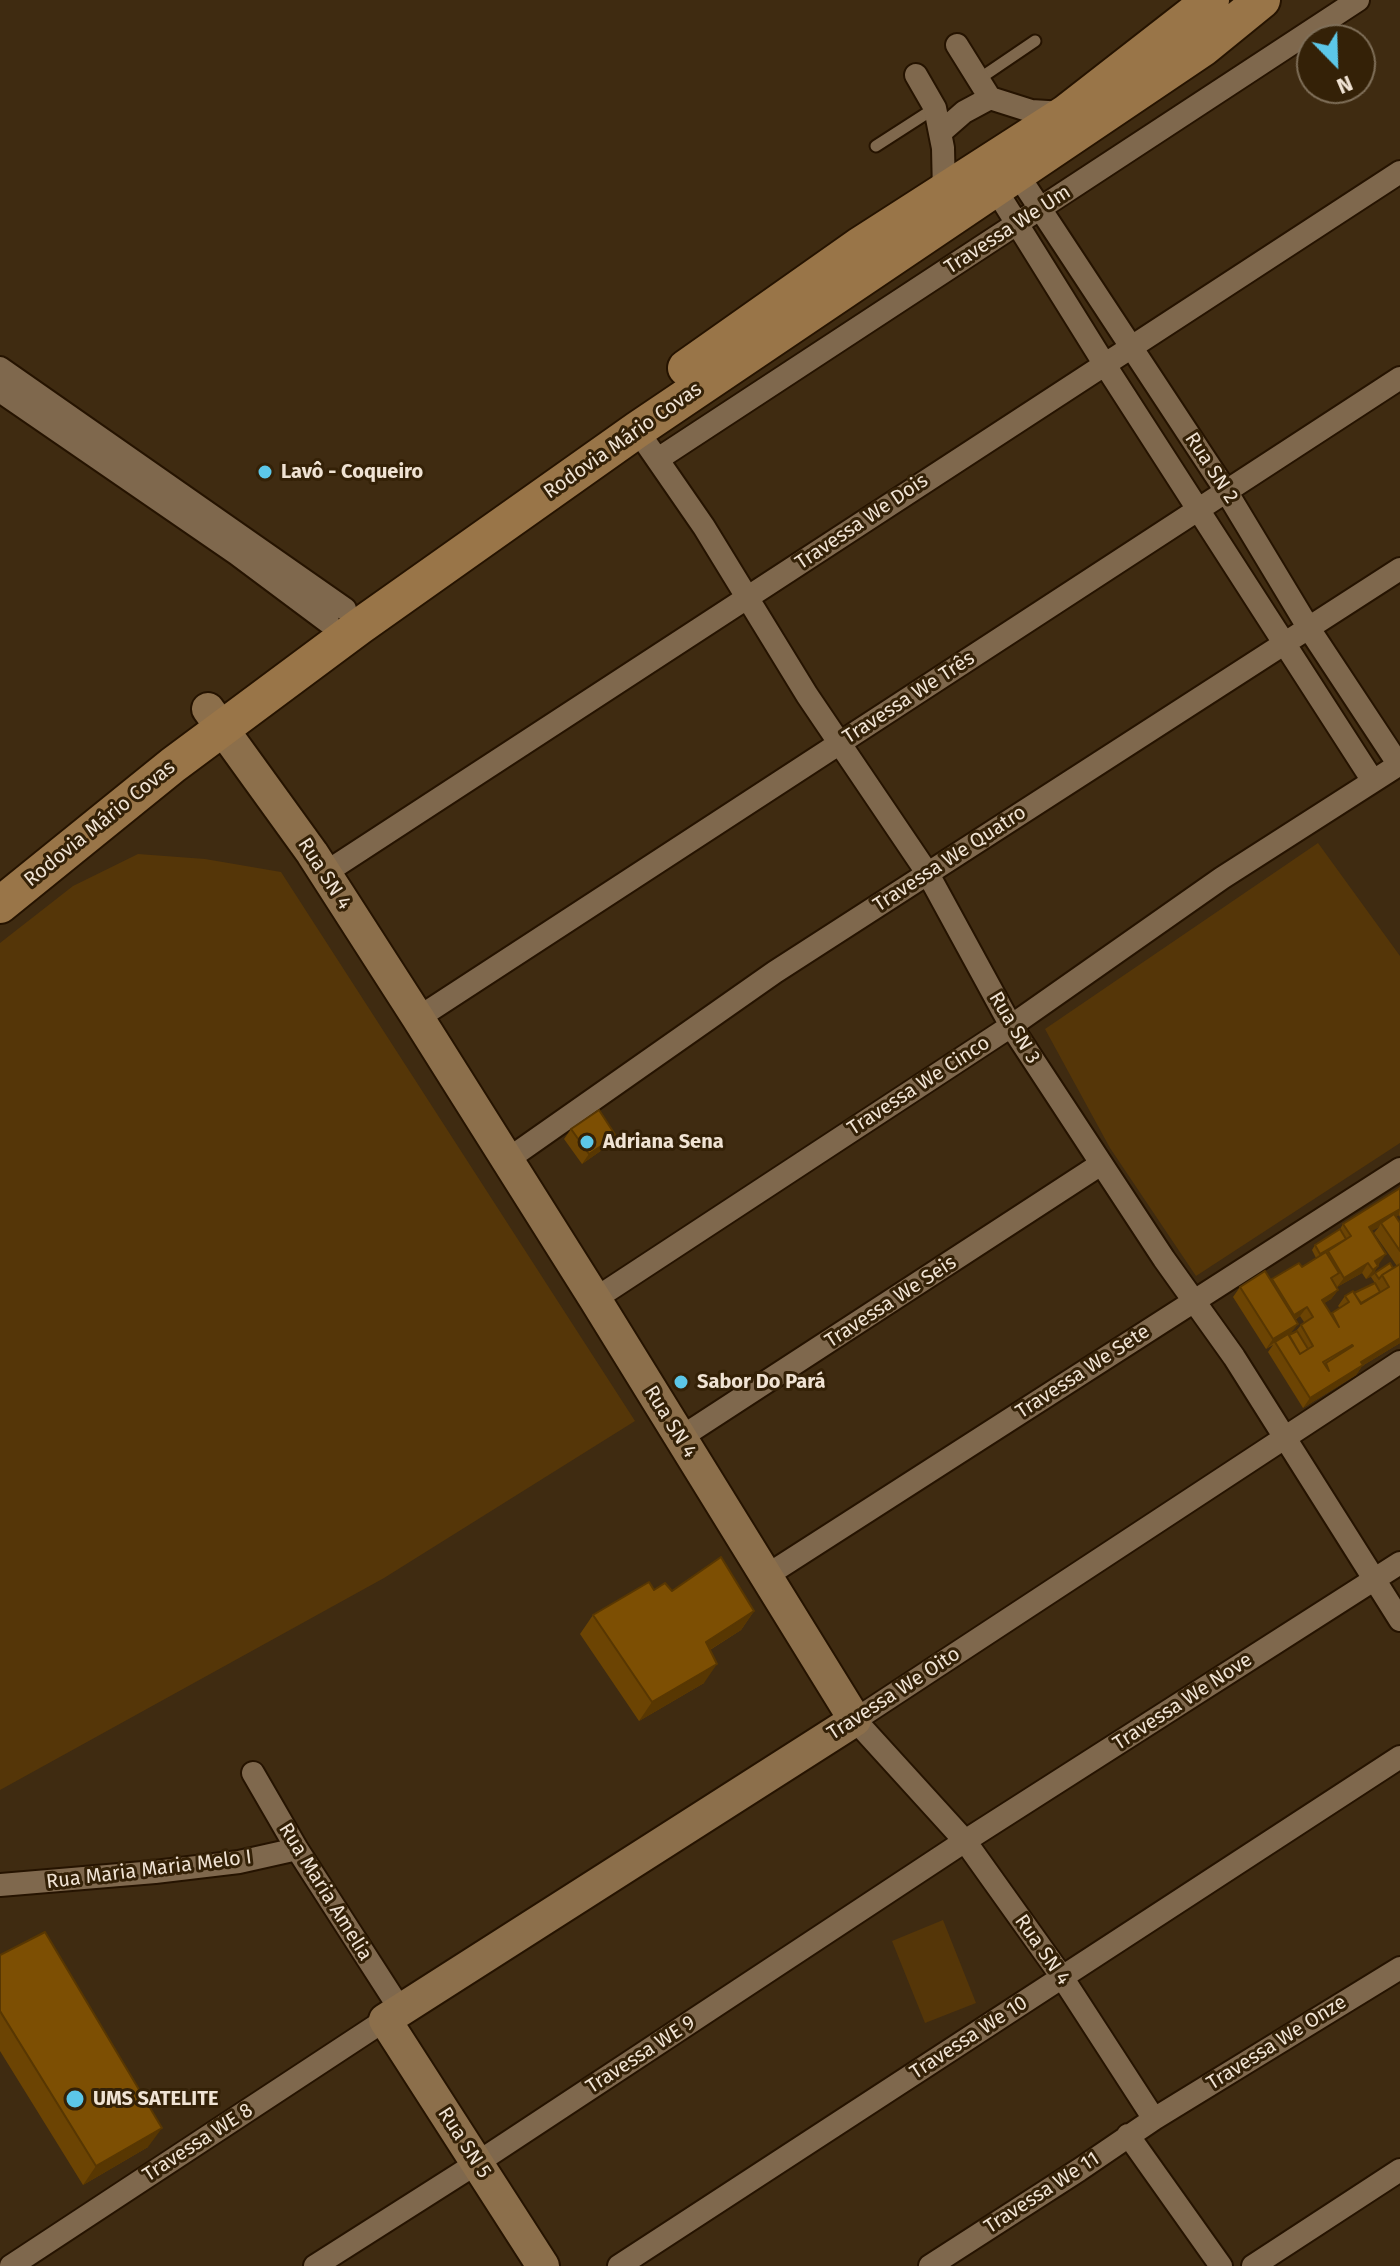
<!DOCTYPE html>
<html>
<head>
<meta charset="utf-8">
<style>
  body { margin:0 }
  #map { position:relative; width:1400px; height:2266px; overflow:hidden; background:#3f2b11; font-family:"Fira Sans",sans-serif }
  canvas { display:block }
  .north { position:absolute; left:1296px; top:24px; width:80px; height:80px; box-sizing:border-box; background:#342107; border:2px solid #7f6f59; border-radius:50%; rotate:157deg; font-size:22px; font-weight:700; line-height:32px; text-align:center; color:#f0e3d4 }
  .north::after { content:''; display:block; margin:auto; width:28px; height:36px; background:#5cc7e8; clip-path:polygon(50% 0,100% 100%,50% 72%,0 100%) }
</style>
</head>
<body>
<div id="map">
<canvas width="1400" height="2266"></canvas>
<div class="north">N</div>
</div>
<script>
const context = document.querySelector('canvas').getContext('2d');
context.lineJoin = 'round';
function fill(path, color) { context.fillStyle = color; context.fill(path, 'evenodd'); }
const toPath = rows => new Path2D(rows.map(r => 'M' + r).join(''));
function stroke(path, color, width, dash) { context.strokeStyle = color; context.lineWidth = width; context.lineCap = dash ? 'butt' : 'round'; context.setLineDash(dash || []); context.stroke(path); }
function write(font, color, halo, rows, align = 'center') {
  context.font = font + ' "Fira Sans",sans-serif'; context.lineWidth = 6; context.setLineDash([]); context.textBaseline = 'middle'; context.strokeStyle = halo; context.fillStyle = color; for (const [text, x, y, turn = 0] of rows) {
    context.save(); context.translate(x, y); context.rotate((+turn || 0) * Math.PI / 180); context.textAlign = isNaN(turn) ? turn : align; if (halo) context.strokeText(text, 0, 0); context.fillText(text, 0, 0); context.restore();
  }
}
fill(toPath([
  [1318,843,1400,956,1400,1143,1196,1276,1110,1148,1045,1029],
  [138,854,205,859,281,872,635,1421,384,1578,0,1790,0,943,73,886],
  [943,1920,976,2003,925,2023,892,1941]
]), '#553608');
const service = toPath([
  [979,79,1035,41],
  [876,146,935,108]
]);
const minor = toPath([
  [957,45,990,98,1031,111,1064,113],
  [916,75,935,108,943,148,944,193],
  [940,133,964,112,990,98],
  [1018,175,1226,491,1308,627,1399,765],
  [996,190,1105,365,1373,781],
  [0,368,345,609],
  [0,391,237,554,328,622],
  [637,430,704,527,807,695,928,874,1011,1026,1164,1259,1234,1357,1400,1620],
  [658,459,1358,0],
  [325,873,1400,172],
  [418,1018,1400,378],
  [507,1160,775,972,1400,569],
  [595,1299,1011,1026,1222,878,1400,764],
  [680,1438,1101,1164],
  [766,1576,1400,1169],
  [253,1773,297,1849,400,2009],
  [0,1885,155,1872,239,1862,297,1849],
  [1154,2119,1062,1977,965,1841,855,1720,1400,1362],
  [1128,2135,1221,2266],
  [11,2266,385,2020],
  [315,2266,477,2163,965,1841,1400,1563],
  [619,2266,1400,1757],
  [930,2266,1079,2170,1154,2119,1400,1968],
  [1253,2266,1400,2170]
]);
const secondary = toPath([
  [208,709,312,853,418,1018,595,1299,855,1720,385,2020,543,2266]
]);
const primary = toPath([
  [686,368,859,246,1066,113,1211,0],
  [0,905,173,765,360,626,637,430,1203,48,1262,0]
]);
stroke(service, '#251300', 15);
stroke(minor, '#251300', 26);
stroke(secondary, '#251300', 36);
stroke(primary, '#251300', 40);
stroke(service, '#7f684d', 11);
stroke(minor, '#7f684d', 22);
stroke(secondary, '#8c6f4b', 32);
stroke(primary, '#997548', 36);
fill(toPath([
  [571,1129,609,1145,582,1164,564,1139],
  [1400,1188,1400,1217,1399,1215,1396,1217,1400,1223,1400,1343,1362,1366,1356,1375,1303,1408,1268,1352,1273,1345,1266,1349,1233,1297,1240,1287,1271,1281,1272,1279,1302,1267,1316,1258,1312,1250,1315,1245,1340,1229,1343,1224],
  [1379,1227,1374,1233,1397,1266,1393,1268,1375,1273,1371,1277,1375,1283,1345,1296,1338,1306,1340,1308,1331,1314,1324,1303,1331,1299,1338,1290,1333,1281,1337,1287,1362,1273,1366,1279,1372,1276,1379,1264,1371,1231],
  [1300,1316,1304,1322,1301,1325,1296,1331,1291,1333,1295,1320],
  [654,1590,672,1591,754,1611,741,1630,710,1650,704,1683,639,1721,580,1634,593,1615],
  [0,1955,148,2147,83,2185,0,2051]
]), '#6c4403');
fill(toPath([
  [616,1136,609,1145,582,1164,589,1154],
  [1400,1209,1399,1215,1382,1225,1381,1223,1379,1227,1362,1236,1369,1227],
  [1386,1254,1379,1264,1372,1268,1375,1261],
  [1368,1263,1362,1273,1337,1287,1344,1278],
  [1378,1266,1372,1276,1366,1279,1373,1270],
  [1338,1290,1331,1299,1315,1309,1322,1300],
  [1307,1307,1300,1316,1288,1324,1294,1315],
  [1298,1324,1291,1333,1275,1343,1275,1342,1266,1349,1273,1339],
  [1400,1338,1400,1343,1362,1366,1356,1375,1303,1408,1310,1398,1361,1362],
  [754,1611,741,1630,692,1661,706,1642],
  [717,1664,704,1683,639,1721,652,1702],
  [162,2128,148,2147,83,2185,96,2166]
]), '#583702');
const building = toPath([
  [599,1110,616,1136,589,1154,571,1129,599,1110],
  [1400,1188,1400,1209,1369,1227,1386,1254,1375,1261,1378,1266,1373,1270,1368,1263,1344,1278,1328,1251,1351,1236,1343,1224,1400,1188],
  [1394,1214,1400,1223,1400,1251,1381,1223,1394,1214],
  [1340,1229,1346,1239,1320,1254,1315,1245,1340,1229],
  [1326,1252,1339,1273,1331,1278,1338,1290,1322,1300,1339,1327,1332,1313,1349,1302,1345,1296,1353,1291,1361,1304,1389,1287,1382,1275,1400,1264,1400,1338,1361,1362,1363,1365,1310,1398,1275,1342,1288,1334,1300,1354,1313,1346,1301,1325,1313,1317,1307,1307,1294,1315,1272,1279,1299,1263,1302,1267,1326,1252],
  [1352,1345,1353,1346,1326,1363,1329,1371,1323,1362,1352,1345],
  [1390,1263,1393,1268,1382,1275,1379,1279,1375,1273,1390,1263],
  [1265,1271,1298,1324,1273,1339,1240,1287,1265,1271],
  [1375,1283,1380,1292,1361,1303,1354,1293,1375,1283],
  [1297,1331,1308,1349,1300,1354,1289,1335,1297,1331],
  [721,1557,754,1611,706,1642,717,1664,652,1702,593,1615,649,1582,654,1590,665,1583,672,1591,721,1557],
  [45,1932,162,2128,96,2166,0,2011,0,1955,45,1932]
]);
fill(building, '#7d4f03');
stroke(building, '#583702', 2);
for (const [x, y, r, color] of [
  [265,472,8,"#5cc7e8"],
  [587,1142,8,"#5cc7e8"],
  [681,1382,8,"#5cc7e8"],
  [75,2099,10,"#5cc7e8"]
]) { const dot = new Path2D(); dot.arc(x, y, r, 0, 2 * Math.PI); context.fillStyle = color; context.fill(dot); stroke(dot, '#342107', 3); }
write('20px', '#f0e3d4', '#342107', [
  ["Travessa We Um",1008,230,-33],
  ["Rodovia Mário Covas",623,441,-35],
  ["Rua SN 2",1211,468,57],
  ["Travessa We Dois",862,522,-34],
  ["Travessa We Três",909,698,-33],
  ["Rodovia Mário Covas",100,824,-39],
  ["Travessa We Quatro",950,859,-33],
  ["Rua SN 4",324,874,57],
  ["Rua SN 3",1014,1028,59],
  ["Travessa We Cinco",919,1086,-33],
  ["Travessa We Seis",891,1302,-33],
  ["Travessa We Sete",1083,1372,-33],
  ["Rua SN 4",670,1422,58],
  ["Travessa We Oito",894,1694,-33],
  ["Travessa We Nove",1183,1702,-33],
  ["Rua Maria Maria Melo I",149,1870,-7],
  ["Rua Maria Amelia",325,1892,58],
  ["Rua SN 4",1042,1950,55],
  ["Travessa We 10",969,2038,-33],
  ["Travessa We Onze",1277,2043,-32],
  ["Travessa WE 9",641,2055,-33],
  ["Travessa WE 8",198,2143,-33],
  ["Rua SN 5",464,2143,57],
  ["Travessa We 11",1042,2193,-33]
]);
write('bold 20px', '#f0e3d4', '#342107', [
  ["Lavô - Coqueiro",281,472],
  ["Adriana Sena",603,1142],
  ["Sabor Do Pará",697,1382],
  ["UMS SATELITE",93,2099]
], 'left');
</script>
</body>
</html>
